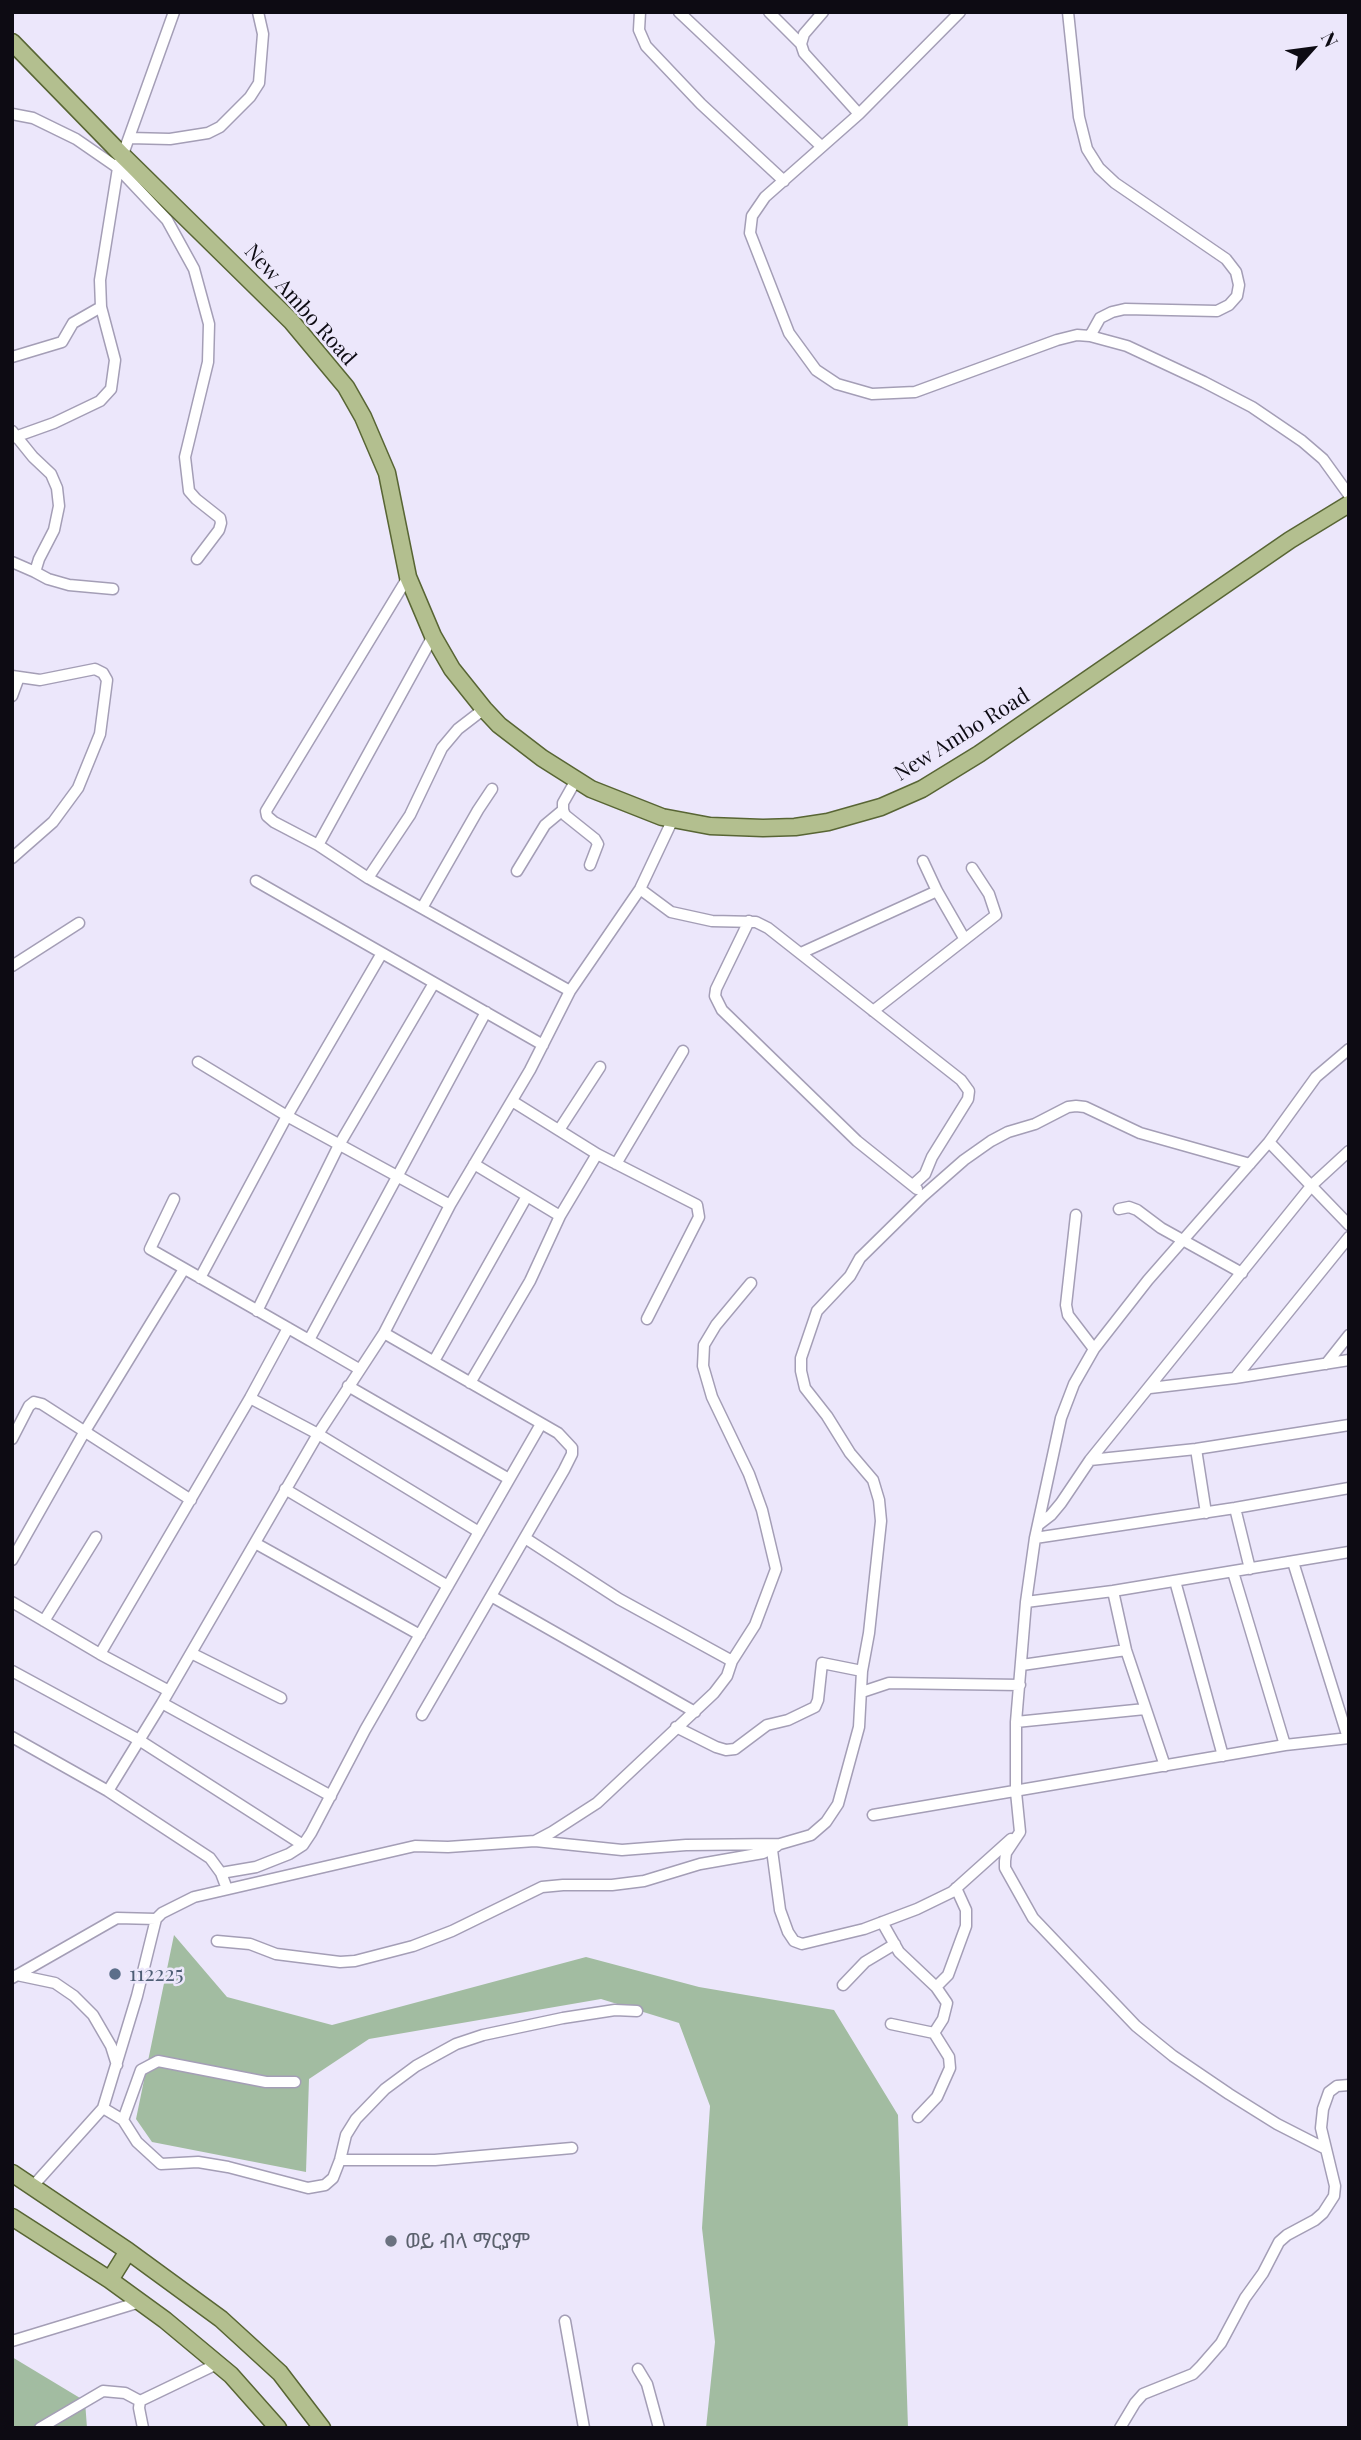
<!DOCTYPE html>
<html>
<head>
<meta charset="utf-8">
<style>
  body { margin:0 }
  #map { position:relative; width:1361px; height:2440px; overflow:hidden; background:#ece7fb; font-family:"Playfair Display",serif }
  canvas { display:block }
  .frame { position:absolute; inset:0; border:14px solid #0d0b13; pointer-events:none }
  .north { position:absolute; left:1277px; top:14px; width:70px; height:70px; -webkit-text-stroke:5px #ece7fb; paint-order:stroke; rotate:62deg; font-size:19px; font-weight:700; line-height:28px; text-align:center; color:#0d0b13 }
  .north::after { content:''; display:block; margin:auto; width:24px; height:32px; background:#0d0b13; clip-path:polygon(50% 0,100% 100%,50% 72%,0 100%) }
</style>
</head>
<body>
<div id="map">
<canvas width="1361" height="2440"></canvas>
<div class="frame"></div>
<div class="north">N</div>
</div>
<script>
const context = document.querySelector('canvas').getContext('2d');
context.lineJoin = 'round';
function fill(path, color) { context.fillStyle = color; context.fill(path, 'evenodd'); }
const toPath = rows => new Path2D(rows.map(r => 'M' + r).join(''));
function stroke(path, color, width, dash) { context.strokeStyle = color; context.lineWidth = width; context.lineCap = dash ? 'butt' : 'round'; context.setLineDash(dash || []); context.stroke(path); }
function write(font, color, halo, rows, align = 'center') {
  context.font = font + ' "Playfair Display","Noto Sans Ethiopic",serif'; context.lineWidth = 5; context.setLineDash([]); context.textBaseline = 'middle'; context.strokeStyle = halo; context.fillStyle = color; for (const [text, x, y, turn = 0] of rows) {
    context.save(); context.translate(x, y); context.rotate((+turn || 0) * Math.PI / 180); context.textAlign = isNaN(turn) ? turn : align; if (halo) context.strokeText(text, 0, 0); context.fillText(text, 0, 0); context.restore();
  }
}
fill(toPath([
  [174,1935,227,1997,332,2025,586,1957,699,1987,834,2010,898,2115,908,2428,706,2428,715,2342,702,2228,710,2106,679,2023,601,1999,369,2039,309,2079,306,2172,152,2142,136,2119],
  [12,2357,85,2401,87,2428,12,2428]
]), '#a2bca1');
const minor = toPath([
  [640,12,639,30,646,46,701,104,784,181],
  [679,12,821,146],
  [769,12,801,44],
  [823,12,804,34,801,44,804,53,859,114,765,197,752,216,750,233,789,333,816,370,837,384,872,394,915,392,1057,340,1077,335,1090,336,1127,346,1204,382,1252,407,1302,441,1323,459,1349,495],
  [1068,12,1079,117,1087,149,1099,168,1115,183,1226,259,1236,272,1239,285,1237,296,1229,305,1217,311,1125,309,1112,312,1100,318,1090,336],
  [12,114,33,118,76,139,118,168,167,220,194,269,209,324,208,362,185,457,189,491,196,499,220,518,221,523,219,530,197,559],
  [859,114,960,12],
  [129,138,170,139,208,133,220,127,250,97,259,83,263,34,258,12],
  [12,357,62,342,73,323,101,307],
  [12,431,33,457,51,474,57,488,59,506,54,530,39,559,35,572,48,579,69,585,113,589],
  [12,438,54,423,100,401,111,389,115,360,101,307,100,280,118,168,174,12],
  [12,562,35,572],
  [408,577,266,811,267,816,274,822,318,845,368,878,570,991],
  [12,676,40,680,95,669,103,673,107,680,100,734,78,788,53,822,12,858],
  [12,696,19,677],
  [576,780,563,803,563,810,565,815,595,839,598,844,590,865],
  [318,845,433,636],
  [923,861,937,891,964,938],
  [517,871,545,825,563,810],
  [368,878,410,815,442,748,458,729,484,709],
  [256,881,543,1045],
  [640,889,671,912,712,921,756,922,768,928,961,1080,969,1091,968,1099,932,1157,925,1174,913,1185],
  [422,908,478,810,492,789],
  [749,921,716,989,715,996,722,1010,857,1141,917,1189],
  [801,953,937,891],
  [12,966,79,923],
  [873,1011,996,915,989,894,972,868],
  [198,1062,287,1116,450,1205],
  [512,1101,597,1154,697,1205,699,1217,647,1319],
  [559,1130,600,1067],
  [1269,1142,1349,1225],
  [474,1164,560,1216],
  [616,1164,683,1051],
  [174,1199,150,1249,309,1340],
  [1119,1209,1129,1207,1137,1210,1161,1228,1242,1273],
  [1076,1215,1066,1305,1068,1315,1094,1349],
  [200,1278,287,1116,382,953],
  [257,1311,339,1145,434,983],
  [384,1333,558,1433,572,1448,572,1454,564,1470,422,1715],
  [434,1361,527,1196],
  [1326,1364,1349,1335],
  [359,1369,309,1340,486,1012],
  [1235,1378,1349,1237],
  [470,1383,530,1281,560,1216,597,1154],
  [348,1386,509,1479],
  [1150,1388,1235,1378,1349,1360],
  [250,1398,318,1434,479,1532],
  [12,1439,29,1406,34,1402,42,1404,191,1500],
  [1196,1449,1206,1513],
  [1090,1460,1196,1449,1349,1425],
  [285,1489,448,1586],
  [1235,1508,1250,1569],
  [1038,1525,1051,1515,1061,1503,1090,1460,1312,1185,1349,1151],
  [525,1538,619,1599,732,1661],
  [1035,1538,1235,1508,1349,1488],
  [255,1543,420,1635],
  [12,1560,85,1431,184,1269],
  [1293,1562,1348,1738],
  [1233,1572,1285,1745],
  [1175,1581,1223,1756],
  [1113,1591,1126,1650,1165,1766],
  [491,1596,695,1712],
  [12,1602,100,1654],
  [1026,1602,1113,1591,1349,1552],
  [44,1621,96,1537],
  [191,1653,281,1698],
  [1022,1665,1126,1650],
  [12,1671,139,1740,303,1845],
  [169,1691,100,1654,250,1398,288,1328],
  [862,1692,889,1683,1020,1685],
  [162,1703,331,1796],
  [1016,1722,1145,1709],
  [676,1727,716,1747,726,1750,735,1749,767,1725,788,1720,815,1707,818,1700,822,1663,862,1671],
  [12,1737,108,1791],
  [873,1815,1285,1745,1349,1738],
  [535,1841,622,1850,686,1845,780,1844,811,1835,826,1822,838,1804,859,1727,862,1671,869,1633,881,1521,879,1500,873,1480,850,1453,827,1416,805,1388,801,1371,801,1358,817,1311,850,1276,860,1258,923,1196,964,1160,991,1141,1008,1132,1035,1124,1068,1107,1076,1106,1085,1107,1140,1133,1250,1164],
  [772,1850,780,1910,788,1932,794,1941,802,1944,864,1929,917,1909,952,1892,1011,1839],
  [221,1873,256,1867,289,1854,303,1845,311,1833,365,1730,541,1424],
  [227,1889,221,1873,210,1858,108,1791,162,1703,318,1434,384,1333,450,1205,530,1070,570,991,640,889,673,819],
  [882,1922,899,1952,936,1987,947,2003,943,2019,934,2033,949,2057,950,2068,937,2097,918,2117],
  [217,1941,250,1944,276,1954,340,1962,355,1961,413,1946,452,1931,542,1887,563,1885,612,1885,644,1881,700,1864,763,1853,777,1846],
  [17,1975,55,1983,74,1996,93,2015,111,2046,117,2065],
  [12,1978,117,1918,156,1919],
  [843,1985,865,1962,895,1944],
  [936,1987,948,1975,966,1926,966,1910,956,1888],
  [891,2024,934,2033],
  [103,2108,123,2120,137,2142,161,2164,198,2162,228,2167,308,2188,325,2185,333,2178,340,2160,346,2135,356,2119,385,2089,416,2066,456,2044,483,2035,563,2018,615,2010,637,2011],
  [123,2120,141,2070,158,2061,266,2082,295,2082],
  [1326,2149,1277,2124,1229,2094,1173,2056,1136,2026,1033,1918,1005,1868,1005,1861,1006,1853,1020,1832,1016,1792,1016,1722,1026,1602,1035,1538,1061,1418,1074,1384,1094,1349,1148,1280,1269,1142,1316,1077,1349,1049],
  [340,2160,435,2160,572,2148],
  [32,2187,103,2108,137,1996,156,1919,162,1913,194,1897,415,1846,448,1847,535,1841,552,1832,597,1803,714,1693,727,1676,732,1661,755,1625,776,1569,762,1510,749,1474,712,1397,703,1366,704,1345,716,1325,751,1283],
  [565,2321,584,2428],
  [12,2341,140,2302],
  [638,2369,647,2384,659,2428],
  [140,2401,217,2364],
  [140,2401,139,2408,143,2428],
  [40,2428,103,2391,125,2393,140,2401],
  [1120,2428,1135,2403,1143,2394,1193,2374,1201,2366,1221,2343,1245,2298,1263,2273,1279,2242,1287,2235,1315,2220,1323,2213,1334,2196,1335,2186,1321,2128,1323,2109,1329,2092,1337,2086,1349,2085]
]);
const primary = toPath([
  [12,42,122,155,291,321,346,387,363,417,387,473,408,577,433,636,452,669,484,709,499,725,542,758,591,789,662,817,710,826,763,828,795,827,828,822,881,807,922,789,979,754,1290,540,1349,504],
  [12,2173,128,2251,221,2319,280,2373,322,2428],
  [12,2217,110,2280,165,2320,231,2375,278,2428],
  [110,2280,128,2251]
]);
stroke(minor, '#a49eb6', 13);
stroke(primary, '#586534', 19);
stroke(minor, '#fff', 10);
stroke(primary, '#b3bf8f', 16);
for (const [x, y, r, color] of [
  [115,1974,7,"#5c6f8a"],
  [391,2241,7,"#6b7280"]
]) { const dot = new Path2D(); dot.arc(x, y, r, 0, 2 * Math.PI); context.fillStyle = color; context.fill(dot); stroke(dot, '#ece7fb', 2.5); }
write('21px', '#0d0b13', '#ece7fb', [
  ["New Ambo Road",300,305,48],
  ["New Ambo Road",962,735,-32]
]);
write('21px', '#4e5e75', '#ece7fb', [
  ["112225",129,1974]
], 'left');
write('21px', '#5b616d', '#ece7fb', [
  ["ወይ ብላ ማርያም",405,2241]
], 'left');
</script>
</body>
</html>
